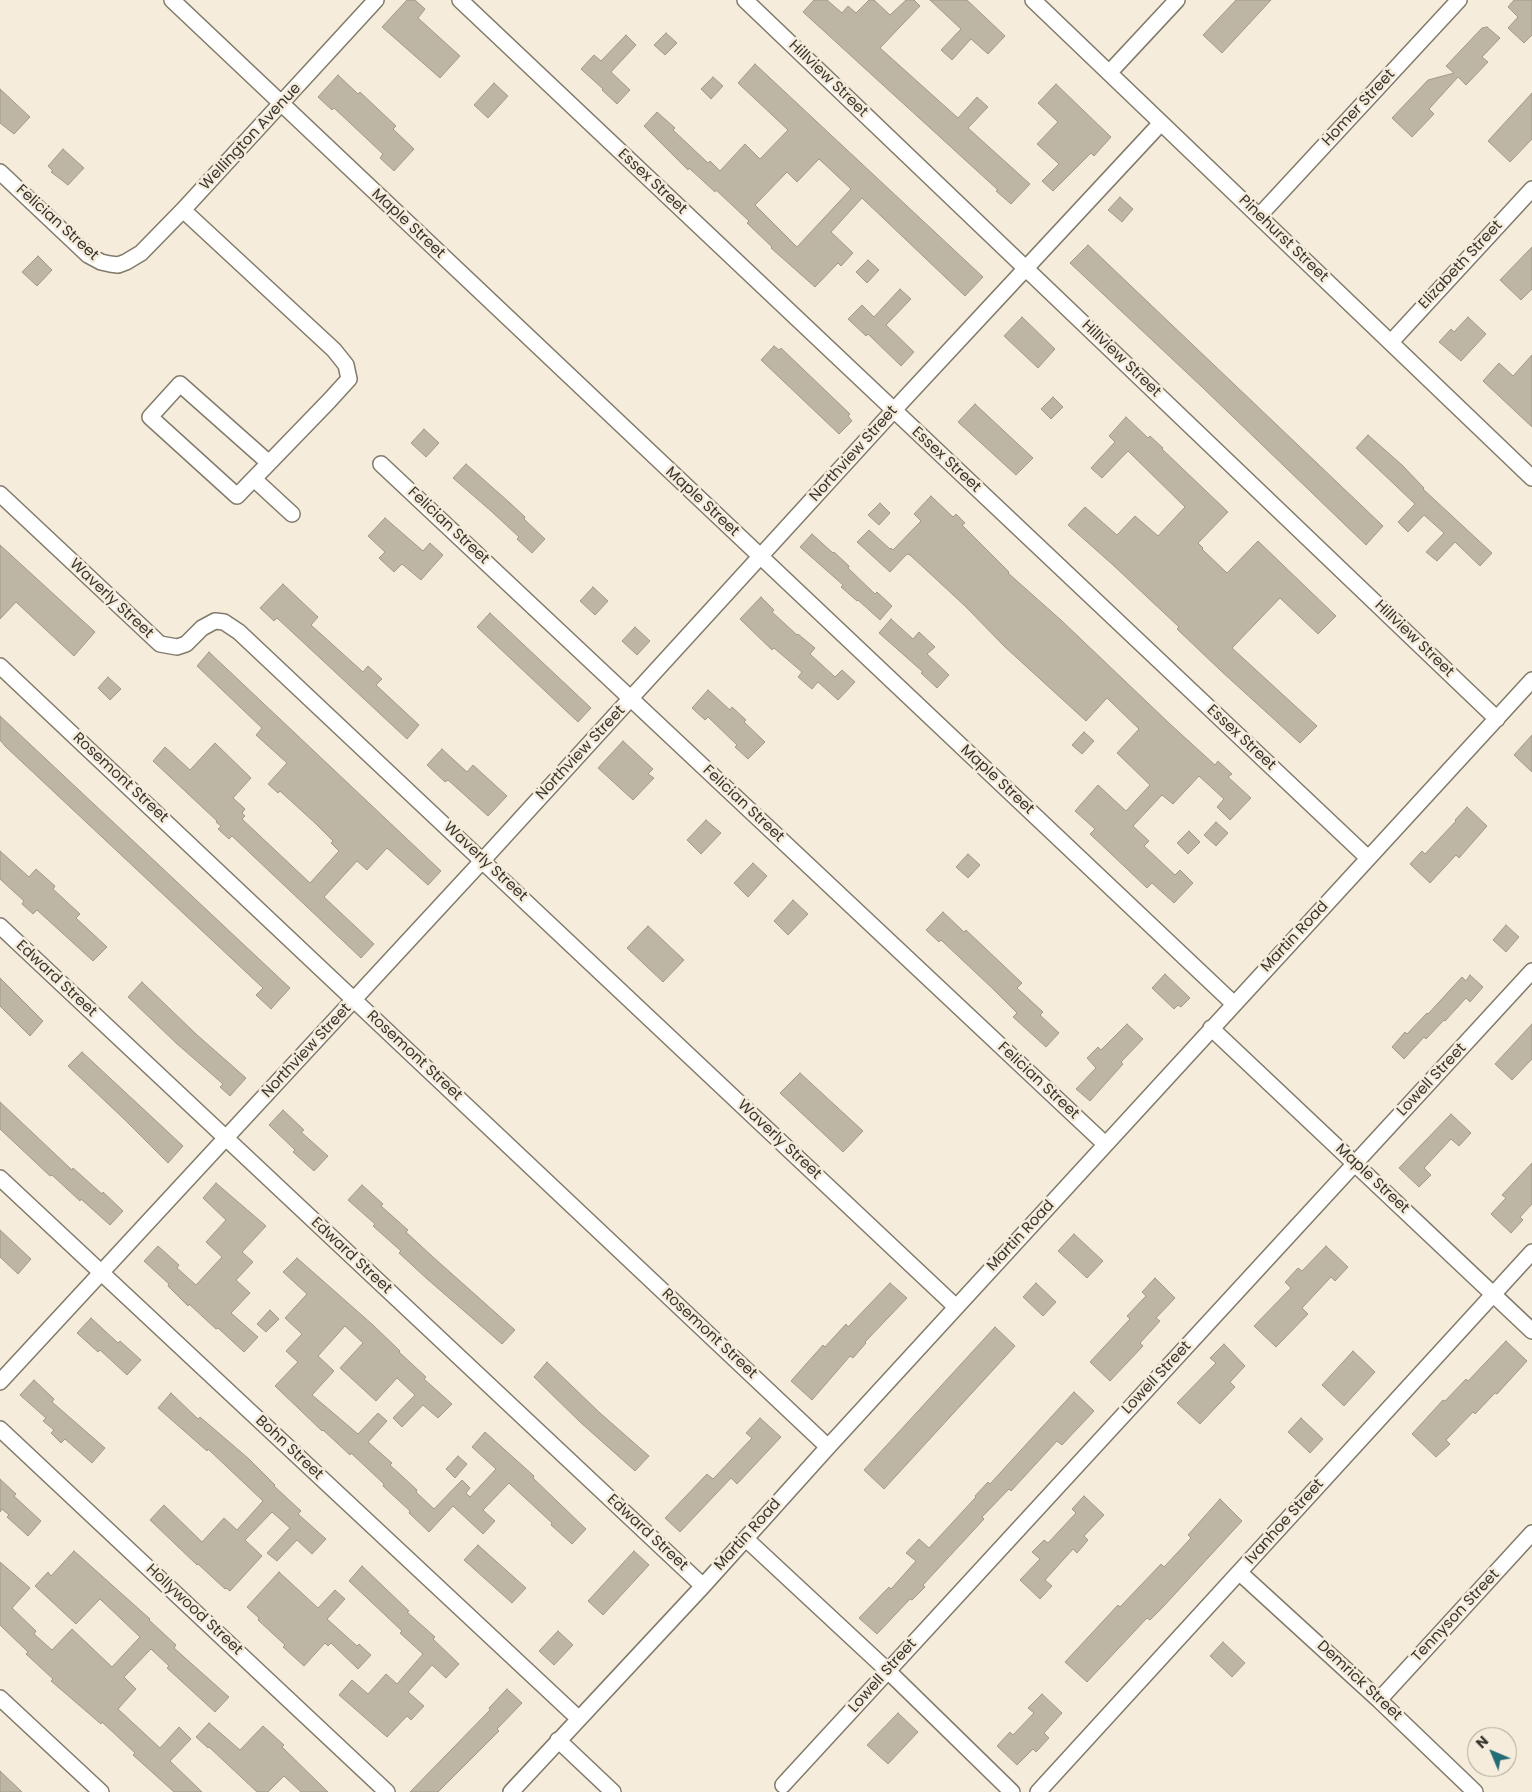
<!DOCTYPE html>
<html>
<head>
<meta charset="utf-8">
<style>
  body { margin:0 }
  #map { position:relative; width:1532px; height:1792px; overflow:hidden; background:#f5ecdb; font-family:Poppins,sans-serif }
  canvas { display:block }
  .north { position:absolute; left:1467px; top:1727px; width:50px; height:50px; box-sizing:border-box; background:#f5ecdb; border:1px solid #a9a396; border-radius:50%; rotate:315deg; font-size:14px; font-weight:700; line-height:20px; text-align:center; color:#38352e }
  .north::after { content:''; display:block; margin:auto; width:18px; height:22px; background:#226c75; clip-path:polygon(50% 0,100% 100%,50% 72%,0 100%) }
</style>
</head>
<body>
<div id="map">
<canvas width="1532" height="1792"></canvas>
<div class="north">N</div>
</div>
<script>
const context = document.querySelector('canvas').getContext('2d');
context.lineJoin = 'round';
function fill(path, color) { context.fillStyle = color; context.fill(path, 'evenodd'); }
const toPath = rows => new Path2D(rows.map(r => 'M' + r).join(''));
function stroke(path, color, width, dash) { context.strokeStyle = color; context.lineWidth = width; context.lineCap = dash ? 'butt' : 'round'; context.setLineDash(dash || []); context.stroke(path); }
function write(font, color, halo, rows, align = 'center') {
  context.font = font + ' Poppins,sans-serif'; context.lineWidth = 5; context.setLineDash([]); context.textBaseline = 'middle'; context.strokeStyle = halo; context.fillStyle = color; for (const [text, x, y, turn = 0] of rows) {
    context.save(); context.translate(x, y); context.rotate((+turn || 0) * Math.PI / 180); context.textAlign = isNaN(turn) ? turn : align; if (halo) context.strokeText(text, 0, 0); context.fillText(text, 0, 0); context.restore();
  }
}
const building = toPath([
  [407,0,415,0,425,9,418,18,460,56,440,78,382,27,407,0],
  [814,0,827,0,842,13,848,6,856,13,869,0,874,0,890,15,906,0,914,0,920,6,880,48,958,118,977,97,988,107,968,128,1030,184,1011,204,996,191,998,190,803,12,814,0],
  [930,0,967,0,1005,36,988,54,971,39,952,60,941,50,961,29,930,0],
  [1236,0,1271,0,1222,53,1203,35,1236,0],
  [1514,0,1532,0,1532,35,1524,43,1508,28,1518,17,1508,7,1514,0],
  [1487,27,1500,38,1482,57,1488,62,1466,85,1458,77,1429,109,1434,114,1412,137,1392,118,1428,80,1454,73,1446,66,1482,28,1487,27],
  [666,33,677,43,665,55,654,45,666,33],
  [626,35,636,45,611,72,630,90,617,104,602,90,603,89,581,69,594,55,601,61,626,35],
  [755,64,983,277,965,296,862,198,831,232,853,253,841,266,838,263,815,287,771,248,772,247,747,223,749,221,716,190,715,192,689,168,688,170,644,126,657,112,675,128,673,130,708,163,710,161,720,171,745,144,760,159,788,130,738,83,755,64],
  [819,159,851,189,797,247,755,205,787,172,797,182,819,159],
  [338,75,358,94,360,92,396,126,393,129,414,149,394,171,380,158,383,154,334,108,332,110,318,97,338,75],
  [713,77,723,86,711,99,701,89,713,77],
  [494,83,508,96,488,118,474,105,494,83],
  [1056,84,1111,137,1094,156,1091,153,1053,191,1042,181,1059,164,1037,144,1058,122,1038,103,1056,84],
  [0,89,30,117,14,134,0,123,0,89],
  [1532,93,1532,139,1510,162,1488,141,1532,93],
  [63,149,84,168,68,185,51,172,53,171,48,166,63,149],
  [1120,197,1133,209,1122,222,1108,210,1120,197],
  [1088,245,1383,526,1366,545,1202,387,1070,263,1088,245],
  [1532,247,1532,289,1521,300,1500,280,1532,247],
  [38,256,52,270,37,286,22,272,38,256],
  [868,260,879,270,867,283,856,272,868,260],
  [900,289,911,299,886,325,914,352,901,366,868,334,866,336,848,319,862,305,874,317,900,289],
  [1022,317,1055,349,1038,368,1004,336,1022,317],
  [1468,317,1486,334,1461,361,1439,342,1451,329,1454,332,1468,317],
  [774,346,779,350,781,348,850,414,848,416,852,421,839,434,761,360,774,346],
  [1532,355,1532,427,1483,381,1499,363,1513,376,1532,355],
  [1053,397,1063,407,1051,419,1041,409,1053,397],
  [975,404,1033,458,1016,475,958,422,975,404],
  [1126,417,1148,438,1150,436,1163,448,1162,449,1228,512,1198,543,1203,548,1202,549,1227,573,1258,541,1336,616,1318,634,1280,598,1232,648,1317,726,1300,743,1220,670,1177,629,1179,627,1113,565,1068,525,1085,507,1117,535,1135,516,1158,536,1185,507,1128,451,1102,478,1091,468,1115,442,1109,436,1126,417],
  [424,429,439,443,426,457,411,443,424,429],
  [1368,435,1402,465,1424,488,1423,489,1492,553,1480,566,1455,542,1437,561,1426,552,1444,533,1424,515,1408,532,1398,522,1415,504,1356,448,1368,435],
  [466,464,510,503,525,517,524,519,545,539,532,553,517,539,519,537,491,511,453,478,466,464],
  [931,496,953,517,956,514,965,523,962,525,1009,572,1008,573,1062,621,1170,724,1215,765,1218,761,1232,774,1228,777,1251,798,1230,820,1217,807,1224,799,1199,776,1173,804,1162,795,1133,826,1149,841,1144,846,1175,875,1180,870,1193,883,1174,903,1152,883,1147,888,1125,867,1090,834,1095,829,1075,811,1098,785,1126,811,1150,785,1117,753,1139,729,1107,698,1086,721,1005,647,965,606,910,555,907,554,890,572,857,542,869,530,890,549,891,548,893,550,921,521,914,514,931,496],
  [880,503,890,513,879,525,868,515,880,503],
  [385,518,423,551,430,543,443,555,421,580,402,564,394,572,379,558,385,552,368,536,385,518],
  [812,534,833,553,834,552,849,566,848,568,875,594,877,592,892,606,880,620,858,600,857,601,841,587,843,585,800,547,812,534],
  [0,545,95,632,74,656,16,602,0,619,0,545],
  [283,584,318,617,311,625,363,672,368,666,382,679,376,685,419,725,407,739,277,618,274,621,260,608,283,584],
  [593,587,608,601,595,615,580,601,593,587],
  [761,597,774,610,772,612,797,635,798,634,815,648,810,654,835,677,842,670,855,682,838,700,818,682,812,689,798,677,802,672,774,648,772,650,740,619,761,597],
  [490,613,591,708,578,722,477,627,490,613],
  [891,619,913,639,919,632,935,647,927,654,949,675,937,688,921,673,923,672,879,633,891,619],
  [635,627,650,641,637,655,622,641,635,627],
  [209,652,441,871,428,885,387,848,367,870,357,861,324,897,374,944,361,958,232,836,229,839,218,829,221,826,216,822,217,821,153,761,165,747,190,770,215,743,251,778,233,798,245,809,242,813,245,816,242,819,310,883,339,851,331,843,333,841,315,823,280,791,278,793,268,784,287,763,256,735,262,728,197,666,209,652],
  [108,677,121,689,110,700,98,688,108,677],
  [708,690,730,710,732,707,746,720,744,722,765,742,748,759,735,747,737,745,708,717,705,720,692,708,708,690],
  [0,716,290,988,271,1009,256,995,263,988,6,747,0,740,0,716],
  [1084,732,1094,741,1082,754,1072,745,1084,732],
  [1532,735,1532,772,1514,755,1532,735],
  [623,741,653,769,648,774,654,778,633,800,598,768,623,741],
  [442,749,467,772,473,765,507,796,488,816,448,780,445,782,427,765,442,749],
  [1467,807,1487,826,1459,858,1456,855,1430,883,1410,864,1422,851,1425,854,1456,821,1455,820,1467,807],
  [706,820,721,833,701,854,687,840,706,820],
  [1216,822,1228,833,1216,846,1204,835,1216,822],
  [1189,831,1200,842,1188,854,1177,843,1189,831],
  [0,851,29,877,36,869,55,886,53,889,80,914,76,918,107,947,93,961,37,910,33,914,22,904,24,901,0,879,0,851],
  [968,854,980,865,968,878,956,867,968,854],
  [753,863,767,876,748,897,734,883,753,863],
  [793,900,808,914,788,935,774,921,793,900],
  [943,912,964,932,966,930,1022,983,1017,988,1043,1012,1040,1015,1059,1033,1046,1047,1013,1017,1017,1013,992,988,941,940,939,942,926,930,943,912],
  [1506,925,1519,937,1506,952,1493,940,1506,925],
  [648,926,684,960,663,982,627,948,648,926],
  [1165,974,1190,998,1181,1007,1178,1005,1174,1009,1152,988,1165,974],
  [1470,975,1483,987,1470,1002,1466,998,1445,1021,1444,1020,1426,1039,1424,1037,1404,1059,1392,1047,1405,1032,1407,1034,1427,1013,1428,1014,1462,977,1466,981,1470,975],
  [0,978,43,1021,30,1036,0,1006,0,978],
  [142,982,196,1034,246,1078,230,1096,220,1087,223,1084,176,1043,128,997,142,982],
  [1127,1024,1143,1039,1121,1062,1123,1064,1090,1101,1076,1089,1096,1068,1087,1058,1098,1047,1101,1050,1127,1024],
  [1532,1024,1532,1059,1512,1080,1495,1064,1532,1024],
  [82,1052,183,1146,168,1163,124,1119,68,1066,82,1052],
  [800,1073,863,1131,843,1152,780,1093,800,1073],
  [0,1102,72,1170,73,1168,102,1194,103,1192,123,1211,110,1225,81,1199,80,1201,52,1175,50,1176,0,1129,0,1102],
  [283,1110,304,1130,301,1132,328,1156,314,1171,293,1152,295,1150,269,1125,283,1110],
  [1451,1114,1471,1133,1459,1146,1451,1139,1424,1168,1431,1175,1419,1187,1399,1168,1451,1114],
  [1532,1163,1532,1204,1520,1217,1523,1220,1511,1233,1491,1214,1506,1198,1502,1195,1532,1163],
  [216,1183,266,1226,242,1252,253,1262,236,1280,250,1293,231,1313,258,1337,244,1352,218,1328,216,1329,189,1304,188,1306,168,1286,169,1284,144,1261,158,1246,179,1265,177,1268,196,1285,222,1257,206,1242,226,1220,203,1198,216,1183],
  [362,1185,383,1204,381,1206,408,1230,406,1232,433,1257,515,1330,502,1344,426,1278,399,1253,401,1251,373,1226,375,1224,348,1200,362,1185],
  [0,1230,31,1259,18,1274,0,1257,0,1230],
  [1074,1234,1103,1261,1087,1278,1058,1251,1074,1234],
  [1326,1246,1348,1267,1335,1281,1331,1277,1302,1308,1308,1314,1276,1347,1254,1326,1291,1288,1285,1282,1298,1268,1302,1271,1326,1246],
  [297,1258,373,1325,400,1351,399,1352,426,1377,424,1379,452,1404,438,1418,423,1405,402,1427,393,1418,415,1395,397,1378,376,1401,340,1368,363,1343,345,1326,318,1356,334,1371,312,1395,358,1434,378,1413,387,1421,368,1442,392,1463,390,1465,417,1490,416,1492,434,1509,462,1480,470,1488,466,1493,470,1497,496,1469,472,1447,485,1432,534,1476,533,1478,586,1529,572,1544,551,1525,552,1523,509,1483,483,1510,495,1521,483,1534,453,1506,429,1532,409,1513,410,1511,383,1486,384,1484,351,1453,350,1455,323,1430,322,1431,275,1386,298,1362,286,1351,302,1334,285,1318,307,1294,283,1272,297,1258],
  [1155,1278,1175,1298,1156,1318,1160,1321,1140,1343,1143,1346,1110,1381,1090,1362,1130,1319,1127,1316,1146,1296,1142,1292,1155,1278],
  [890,1283,907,1298,865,1342,866,1343,853,1358,850,1356,812,1400,791,1381,823,1345,825,1347,846,1324,848,1327,890,1283],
  [1036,1283,1056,1302,1043,1316,1023,1297,1036,1283],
  [270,1310,279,1319,266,1332,257,1324,270,1310],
  [91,1318,118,1343,120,1341,141,1360,127,1375,100,1350,98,1352,77,1333,91,1318],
  [995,1327,1015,1346,884,1489,864,1470,995,1327],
  [1506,1341,1527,1361,1497,1394,1495,1393,1475,1414,1473,1412,1446,1440,1450,1444,1436,1457,1412,1434,1443,1400,1445,1401,1466,1379,1468,1381,1506,1341],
  [1224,1344,1245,1366,1230,1382,1235,1387,1200,1424,1177,1403,1216,1363,1210,1358,1224,1344],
  [1353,1351,1375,1372,1344,1406,1322,1385,1353,1351],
  [547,1362,600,1413,649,1456,635,1471,580,1422,534,1377,547,1362],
  [34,1380,54,1399,52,1402,105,1448,92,1463,65,1439,61,1443,51,1433,54,1430,43,1421,46,1418,20,1395,34,1380],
  [1074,1392,1094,1411,1062,1445,1057,1441,1011,1491,1009,1489,982,1517,984,1519,923,1585,925,1587,912,1600,910,1599,877,1634,859,1618,889,1587,891,1589,916,1561,906,1553,919,1539,929,1548,976,1497,975,1496,988,1482,990,1484,1074,1392],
  [171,1393,198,1419,200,1417,249,1459,275,1485,274,1486,301,1511,298,1514,326,1539,312,1554,297,1540,277,1561,267,1553,290,1528,272,1512,245,1540,262,1556,230,1591,226,1588,225,1589,198,1564,197,1565,150,1520,164,1505,202,1542,224,1518,237,1530,263,1501,208,1449,207,1451,158,1408,171,1393],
  [760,1418,781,1437,737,1484,731,1478,680,1532,665,1518,707,1474,713,1479,752,1438,746,1433,760,1418],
  [1301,1418,1323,1439,1310,1453,1288,1432,1301,1418],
  [458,1456,467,1464,455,1478,446,1469,458,1456],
  [0,1479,16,1494,14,1496,41,1521,28,1536,7,1517,9,1515,2,1509,0,1512,0,1479],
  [1084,1496,1104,1515,1084,1536,1088,1540,1077,1553,1073,1549,1045,1580,1052,1586,1040,1599,1020,1580,1040,1559,1032,1552,1044,1540,1048,1543,1076,1513,1072,1509,1084,1496],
  [1220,1499,1242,1521,1163,1607,1150,1620,1147,1618,1087,1682,1065,1662,1118,1605,1120,1607,1161,1564,1164,1567,1191,1538,1188,1535,1220,1499],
  [478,1545,526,1588,512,1603,464,1560,478,1545],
  [74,1551,150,1619,149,1620,176,1645,174,1648,229,1697,215,1712,167,1668,169,1666,151,1649,124,1677,136,1689,118,1709,160,1748,179,1727,191,1739,170,1761,202,1792,174,1792,133,1755,135,1753,102,1722,101,1724,51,1681,53,1679,26,1654,28,1652,0,1625,0,1562,30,1588,12,1608,36,1631,34,1634,52,1650,72,1629,112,1667,140,1637,100,1599,76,1624,35,1586,48,1572,51,1576,74,1551],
  [634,1551,649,1565,603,1615,588,1601,634,1551],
  [362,1566,409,1611,407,1612,435,1637,433,1639,459,1664,446,1678,432,1665,408,1692,424,1706,411,1720,407,1716,387,1737,339,1695,352,1680,368,1694,386,1674,397,1684,423,1654,400,1633,402,1631,349,1581,362,1566],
  [279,1572,318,1608,335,1590,345,1599,327,1619,357,1646,359,1644,371,1655,358,1669,331,1643,328,1646,325,1643,304,1666,283,1647,285,1645,258,1620,259,1618,247,1607,279,1572],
  [558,1631,573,1645,554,1665,539,1651,558,1631],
  [1223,1642,1245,1663,1232,1677,1210,1656,1223,1642],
  [507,1689,522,1703,497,1729,499,1731,438,1792,410,1792,490,1710,489,1708,507,1689],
  [1042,1694,1062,1713,1044,1733,1049,1738,1036,1752,1033,1749,1017,1765,997,1746,1010,1732,1013,1735,1034,1713,1028,1708,1042,1694],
  [898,1713,918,1732,888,1764,867,1745,898,1713],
  [209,1723,240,1750,263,1726,284,1745,282,1747,328,1792,301,1792,284,1776,268,1792,257,1792,209,1747,208,1748,196,1737,209,1723],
  [0,1771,22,1792,0,1792,0,1771]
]);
fill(building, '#beb6a5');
stroke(building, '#a19a89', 1);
const minor = toPath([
  [172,0,1234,1004],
  [460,0,1368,858],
  [745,0,1497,719],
  [1033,0,1532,478],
  [1109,73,1177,0],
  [0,172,88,255,101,262,110,264,118,265,126,262,141,253,183,210,376,0],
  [183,210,334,350,346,365,349,379,329,401,269,463,180,384,150,417,237,496,269,463],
  [1259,216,1459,0],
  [1391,342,1532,189],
  [381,464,1105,1144],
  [254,479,292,514],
  [0,494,160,644,177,647,186,644,202,628,215,621,224,622,239,632,956,1307],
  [0,666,828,1447],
  [0,926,703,1586],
  [1211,1028,1532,1331],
  [0,1178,578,1718],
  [0,1382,483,860,894,410,1161,123],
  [0,1429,387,1792],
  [746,1539,888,1671,1012,1792],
  [1240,1573,1379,1700,1475,1792],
  [0,1698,101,1792],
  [1379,1700,1532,1533],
  [558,1740,613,1792],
  [783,1785,1532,971],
  [511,1792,703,1586,828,1447,1532,680],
  [1038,1792,1532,1252]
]);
stroke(minor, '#827b6b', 18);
stroke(minor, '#fff', 15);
write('15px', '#38352e', '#f5ecdb', [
  ["Hillview Street",828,79,44],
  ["Homer Street",1359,108,-47],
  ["Wellington Avenue",251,137,-47],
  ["Essex Street",652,182,43],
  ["Felician Street",57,223,42],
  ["Maple Street",408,224,43],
  ["Pinehurst Street",1283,239,44],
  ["Elizabeth Street",1461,265,-47],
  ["Hillview Street",1121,359,44],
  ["Northview Street",854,454,-48],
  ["Essex Street",946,460,43],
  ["Maple Street",702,502,43],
  ["Felician Street",448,526,43],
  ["Waverly Street",111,599,43],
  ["Hillview Street",1414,639,44],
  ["Essex Street",1241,738,43],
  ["Northview Street",581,753,-47],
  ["Rosemont Street",120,778,43],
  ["Maple Street",997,780,43],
  ["Felician Street",743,804,43],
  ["Waverly Street",485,862,43],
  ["Martin Road",1295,937,-47],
  ["Edward Street",56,979,43],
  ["Northview Street",307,1051,-47],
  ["Rosemont Street",414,1056,43],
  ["Lowell Street",1432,1080,-47],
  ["Felician Street",1038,1081,43],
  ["Waverly Street",779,1140,43],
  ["Maple Street",1372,1179,43],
  ["Martin Road",1021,1236,-47],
  ["Edward Street",351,1256,43],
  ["Rosemont Street",709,1334,43],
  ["Lowell Street",1157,1378,-47],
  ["Bohn Street",289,1448,43],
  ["Ivanhoe Street",1285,1522,-48],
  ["Edward Street",647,1533,43],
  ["Martin Road",748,1535,-48],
  ["Hollywood Street",194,1610,43],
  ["Tennyson Street",1456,1616,-47],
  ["Lowell Street",883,1676,-48],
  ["Demrick Street",1359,1681,43]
]);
</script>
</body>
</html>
